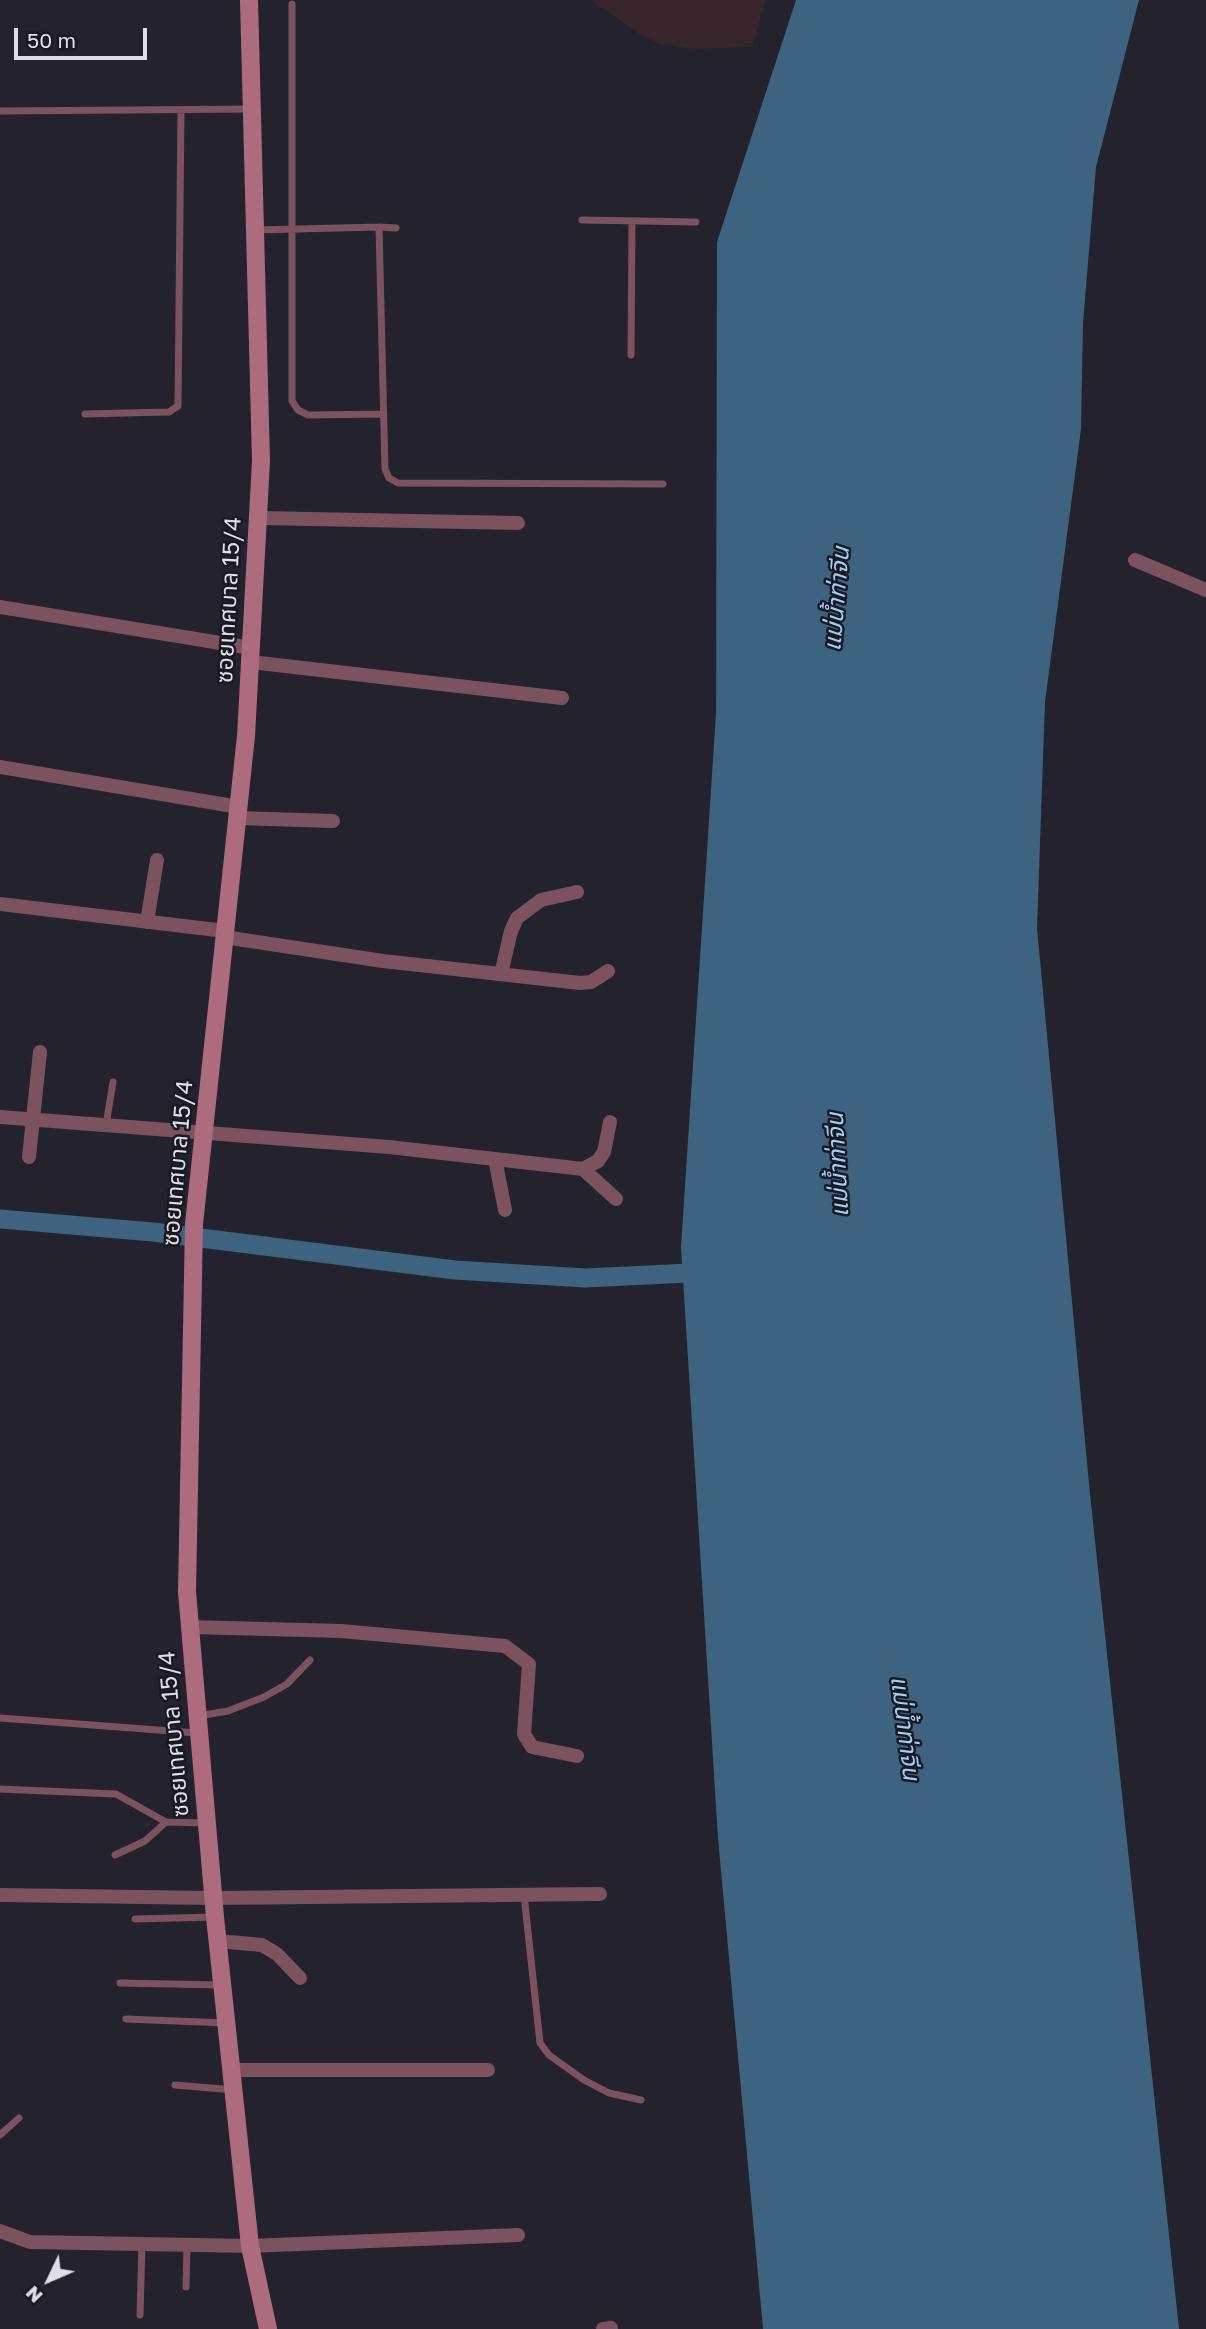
<!DOCTYPE html>
<html>
<head>
<meta charset="utf-8">
<style>
  body { margin:0 }
  #map { position:relative; width:1206px; height:2329px; overflow:hidden; background:#23222d; font-family:"Golos Text",sans-serif }
  canvas { display:block }
  .north { position:absolute; left:14px; top:2245px; width:70px; height:70px; -webkit-text-stroke:5px #1a1923; paint-order:stroke; rotate:226deg; font-size:19px; font-weight:700; line-height:28px; text-align:center; color:#dedee5 }
  .north::after { content:''; display:block; margin:auto; width:24px; height:32px; background:#dedee5; clip-path:polygon(50% 0,100% 100%,50% 72%,0 100%) }
  .scale { position:absolute; left:14px; top:28px; width:133px; height:32px; box-sizing:border-box; border:4px solid #dedee5; border-top:0; padding-left:9px; font-size:21px; line-height:24px; white-space:nowrap; color:#dedee5; -webkit-text-stroke:5px #1a1923; paint-order:stroke }
</style>
</head>
<body>
<div id="map">
<canvas width="1206" height="2329"></canvas>
<div class="north">N</div>
<div class="scale">50 m</div>
</div>
<script>
const context = document.querySelector('canvas').getContext('2d');
context.lineJoin = 'round';
function fill(path, color) { context.fillStyle = color; context.fill(path, 'evenodd'); }
const toPath = rows => new Path2D(rows.map(r => 'M' + r).join(''));
function stroke(path, color, width, dash) { context.strokeStyle = color; context.lineWidth = width; context.lineCap = dash ? 'butt' : 'round'; context.setLineDash(dash || []); context.stroke(path); }
function write(font, color, halo, rows, align = 'center') {
  context.font = font + ' "Golos Text","Noto Sans Thai",sans-serif'; context.lineWidth = 5; context.setLineDash([]); context.textBaseline = 'middle'; context.strokeStyle = halo; context.fillStyle = color; for (const [text, x, y, turn = 0] of rows) {
    context.save(); context.translate(x, y); context.rotate((+turn || 0) * Math.PI / 180); context.textAlign = isNaN(turn) ? turn : align; if (halo) context.strokeText(text, 0, 0); context.fillText(text, 0, 0); context.restore();
  }
}
fill(toPath([
  [591,0,766,0,752,47,692,49,660,44,641,35]
]), '#37252b');
fill(toPath([
  [796,0,1139,0,1096,167,1083,323,1081,429,1045,702,1037,928,1090,1494,1179,2329,763,2329,718,1838,681,1247,716,714,717,242]
]), '#3d6381');
stroke(toPath([
  [0,1219,153,1232,455,1270,585,1278,710,1272]
]), '#3d6381', 19);
stroke(toPath([
  [292,4,292,401,298,410,308,415,383,414],
  [0,111,252,109],
  [582,220,696,222],
  [379,227,396,228],
  [256,230,379,227,385,469,389,478,398,483,663,484],
  [631,355,632,221],
  [85,414,169,412,178,406,181,110],
  [106,1125,113,1082],
  [198,1716,228,1711,264,1697,287,1684,310,1660],
  [0,1718,197,1733],
  [0,1789,116,1794,166,1822,205,1823],
  [115,1855,145,1841,166,1822],
  [524,1895,540,2043,549,2055,584,2080,609,2093,641,2100],
  [135,1919,215,1917],
  [120,1983,221,1985],
  [126,2019,226,2023],
  [175,2085,234,2090],
  [0,2135,19,2118],
  [186,2287,187,2245],
  [140,2315,142,2243]
]), '#7b525e', 7);
stroke(toPath([
  [259,518,518,523],
  [1135,560,1206,590],
  [0,607,251,648],
  [251,662,562,698],
  [0,767,239,807],
  [238,818,333,821],
  [0,904,225,931],
  [147,922,157,860],
  [224,937,383,961,580,983,591,982,608,971],
  [501,974,511,931,517,918,541,900,577,892],
  [0,1117,389,1147,583,1169,616,1199],
  [29,1157,40,1052],
  [495,1159,505,1210],
  [583,1169,598,1161,604,1152,610,1122],
  [190,1627,341,1631,505,1646,529,1664,524,1734,532,1747,577,1756],
  [0,1895,213,1898,600,1894],
  [218,1941,262,1945,277,1954,300,1978],
  [233,2070,488,2070],
  [0,2231,30,2242,250,2246,518,2235],
  [603,2329,611,2328]
]), '#7b525e', 14);
stroke(toPath([
  [249,0,261,461,246,736,194,1224,187,1592,215,1917,250,2246,268,2329]
]), '#ac6c7e', 18);
write('23px', '#dedee5', '#1a1923', [
  ["ซอยเทศบาล 15/4",229,600,-87],
  ["ซอยเทศบาล 15/4",178,1163,-85],
  ["ซอยเทศบาล 15/4",174,1734,-95]
]);
write('italic 24px', '#9fd0f8', '#1a1923', [
  ["แม่น้ำท่าจีน",837,599,-85],
  ["แม่น้ำท่าจีน",838,1165,-93],
  ["แม่น้ำท่าจีน",905,1728,83]
]);
</script>
</body>
</html>
